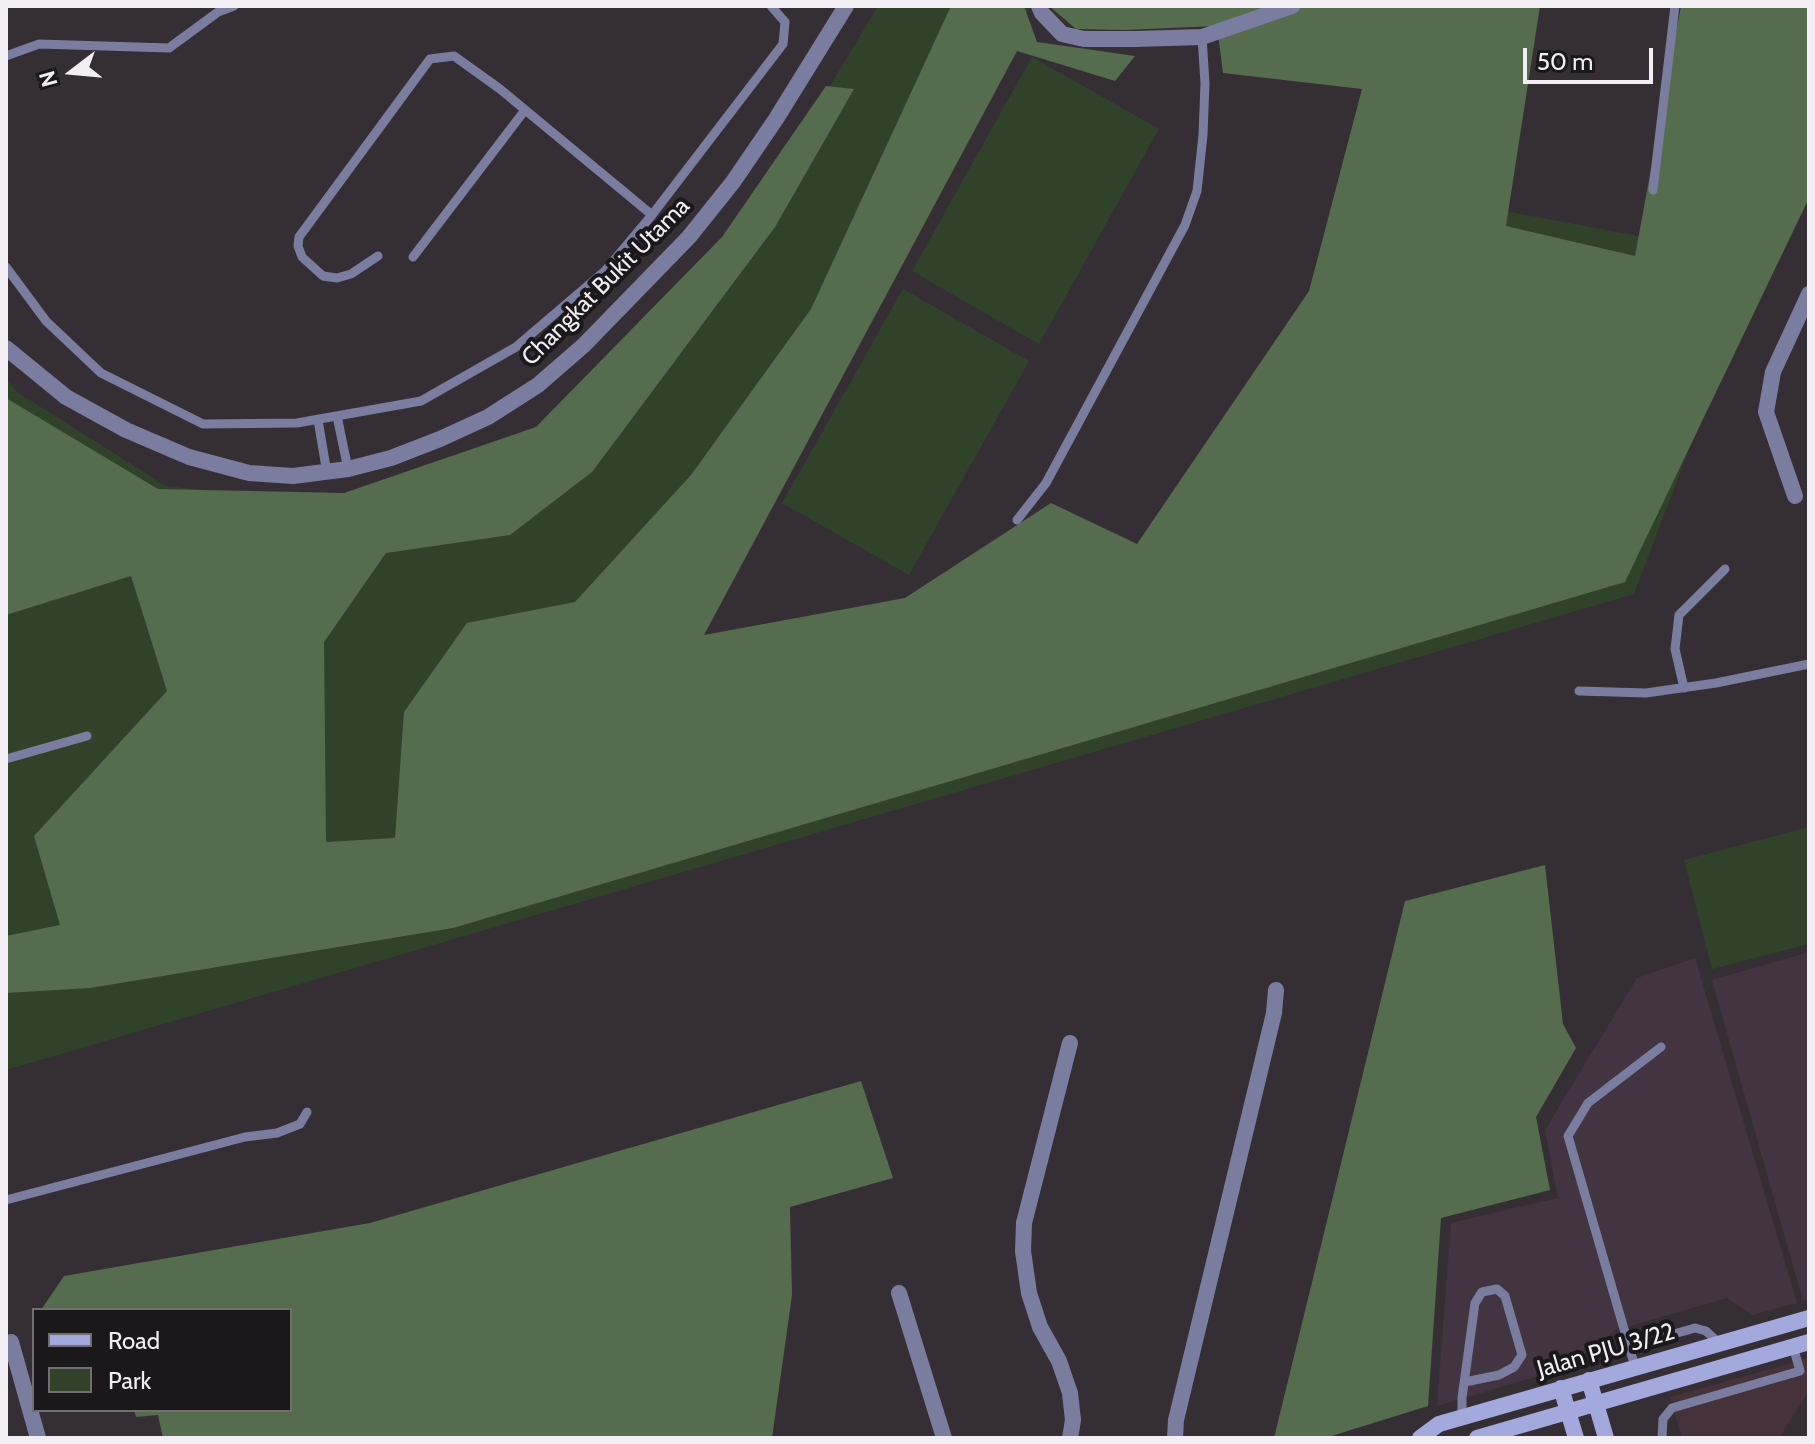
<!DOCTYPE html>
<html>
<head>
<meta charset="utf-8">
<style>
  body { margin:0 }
  #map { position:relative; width:1815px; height:1444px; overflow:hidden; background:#362e35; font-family:Cabin,sans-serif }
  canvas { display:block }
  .frame { position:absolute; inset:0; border:8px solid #f3eef3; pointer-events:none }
  .legend { position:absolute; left:32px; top:1308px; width:260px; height:104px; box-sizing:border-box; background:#1b181b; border:2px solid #716e71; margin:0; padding:10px 14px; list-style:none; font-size:24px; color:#f3eef3 }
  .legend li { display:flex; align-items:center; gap:16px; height:40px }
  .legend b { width:40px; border:2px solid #716e71 }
  .north { position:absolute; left:32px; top:32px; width:80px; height:80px; -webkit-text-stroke:6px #1b181b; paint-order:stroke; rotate:254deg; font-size:22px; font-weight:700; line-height:32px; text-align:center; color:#f3eef3 }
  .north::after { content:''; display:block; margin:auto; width:28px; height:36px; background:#f3eef3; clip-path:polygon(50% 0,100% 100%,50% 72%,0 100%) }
  .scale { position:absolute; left:1523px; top:48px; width:130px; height:36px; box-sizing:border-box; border:4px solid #f3eef3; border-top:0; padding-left:10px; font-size:24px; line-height:28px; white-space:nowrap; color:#f3eef3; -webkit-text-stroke:6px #1b181b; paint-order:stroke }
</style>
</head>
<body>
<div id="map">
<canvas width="1815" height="1444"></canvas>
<div class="frame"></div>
<ul class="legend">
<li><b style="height:10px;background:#a3a8dd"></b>Road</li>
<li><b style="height:22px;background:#30432a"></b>Park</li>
</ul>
<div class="north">N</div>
<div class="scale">50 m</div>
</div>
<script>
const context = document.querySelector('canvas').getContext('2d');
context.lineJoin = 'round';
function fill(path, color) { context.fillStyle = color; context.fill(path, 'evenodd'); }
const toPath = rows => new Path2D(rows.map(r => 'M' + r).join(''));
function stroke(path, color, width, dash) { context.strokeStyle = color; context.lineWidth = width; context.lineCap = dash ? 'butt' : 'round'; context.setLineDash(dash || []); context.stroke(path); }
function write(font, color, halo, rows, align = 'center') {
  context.font = font + ' Cabin,sans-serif'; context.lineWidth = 8; context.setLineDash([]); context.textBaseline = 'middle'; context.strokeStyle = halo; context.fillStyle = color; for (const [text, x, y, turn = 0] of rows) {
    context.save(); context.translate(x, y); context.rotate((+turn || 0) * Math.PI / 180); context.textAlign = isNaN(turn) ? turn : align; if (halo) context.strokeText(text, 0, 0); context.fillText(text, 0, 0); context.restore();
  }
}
fill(toPath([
  [1809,1358,1809,1391,1779,1438,1682,1438,1670,1397]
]), '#45323b');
fill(toPath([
  [1809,952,1809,1299,1803,1301,1712,980],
  [1695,958,1797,1303,1752,1315,1727,1298,1613,1331,1592,1360,1437,1406,1451,1223,1558,1198,1545,1130,1637,978]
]), '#423541');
fill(toPath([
  [878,6,1031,6,656,638,720,693,1137,583,1505,211,1761,259,1634,594,6,1070,6,378,17,392,166,486,357,507,550,433,758,206],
  [1032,57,1159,129,1039,344,912,271],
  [903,289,1029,361,909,575,782,503],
  [1809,827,1809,944,1712,969,1684,860]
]), '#30432a');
fill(toPath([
  [951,6,1024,6,1037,42,1135,56,1115,81,1017,51,704,635,905,598,1051,503,1137,544,1309,291,1362,89,1223,73,1217,26,1124,30,1076,29,1049,6,1540,6,1506,226,1635,256,1681,6,1809,6,1809,198,1625,582,453,928,90,988,6,993,6,936,60,925,34,836,167,691,131,576,6,615,6,398,158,489,344,493,536,427,722,237,826,86,854,89,775,227,592,472,510,535,386,553,324,642,326,842,395,838,404,712,467,623,575,602,691,475,811,309],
  [1545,865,1563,1024,1576,1048,1536,1117,1550,1190,1441,1218,1428,1406,1325,1438,1274,1438,1405,901],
  [861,1081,893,1178,790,1207,792,1295,772,1438,163,1438,158,1415,136,1417,134,1410,290,1410,290,1310,41,1310,64,1276,370,1223]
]), '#566c4e');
stroke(toPath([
  [6,56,39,44,169,48,218,12,234,6],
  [1653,190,1675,6],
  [378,256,351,274,337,278,323,276,302,257,298,246,299,237,430,59,454,56,500,89,652,215],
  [413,257,525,110],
  [6,267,46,321,101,373,203,424,297,423,421,401,516,347,605,271,652,215,783,44,785,22,771,6],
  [337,416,348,469],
  [318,420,327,473],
  [1017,520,1046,483,1185,225,1197,191,1203,135,1205,83,1202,37],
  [1684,688,1675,649,1679,615,1725,569],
  [1579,691,1646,693,1716,683,1809,664],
  [6,759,87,736],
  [6,1200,245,1137,277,1133,300,1124,307,1112],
  [1628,1347,1695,1328,1706,1331,1719,1343],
  [1635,1367,1568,1136,1588,1103,1661,1047],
  [1462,1418,1462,1398,1475,1303,1482,1292,1497,1289,1505,1296,1522,1355,1514,1367,1499,1375,1465,1382],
  [1662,1438,1663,1419,1672,1408,1800,1371,1793,1346]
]), '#7a7d9f', 9);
stroke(toPath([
  [1039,6,1042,13,1062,34,1084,39,1136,39,1202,37,1292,6],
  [6,348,66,397,126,430,189,457,249,473,293,476,348,469,391,458,440,439,488,417,538,385,584,345,689,237,733,182,776,119,846,6],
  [1795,496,1766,412,1773,372,1809,294],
  [899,1293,944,1438],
  [11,1342,38,1438],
  [1070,1438,1073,1420,1070,1393,1059,1361,1040,1327,1029,1293,1023,1251,1024,1223,1070,1043],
  [1175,1438,1176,1420,1274,1013,1276,990]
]), '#7a7d9f', 16);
stroke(toPath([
  [1589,1380,1606,1438],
  [1561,1388,1576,1438],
  [1420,1438,1439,1424,1809,1318],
  [1477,1438,1809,1342]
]), '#a3a8dd', 16);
write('24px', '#f3eef3', '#1b181b', [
  ["Changkat Bukit Utama",606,282,-45],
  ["Jalan PJU 3/22",1606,1351,-16]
]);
</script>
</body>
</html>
